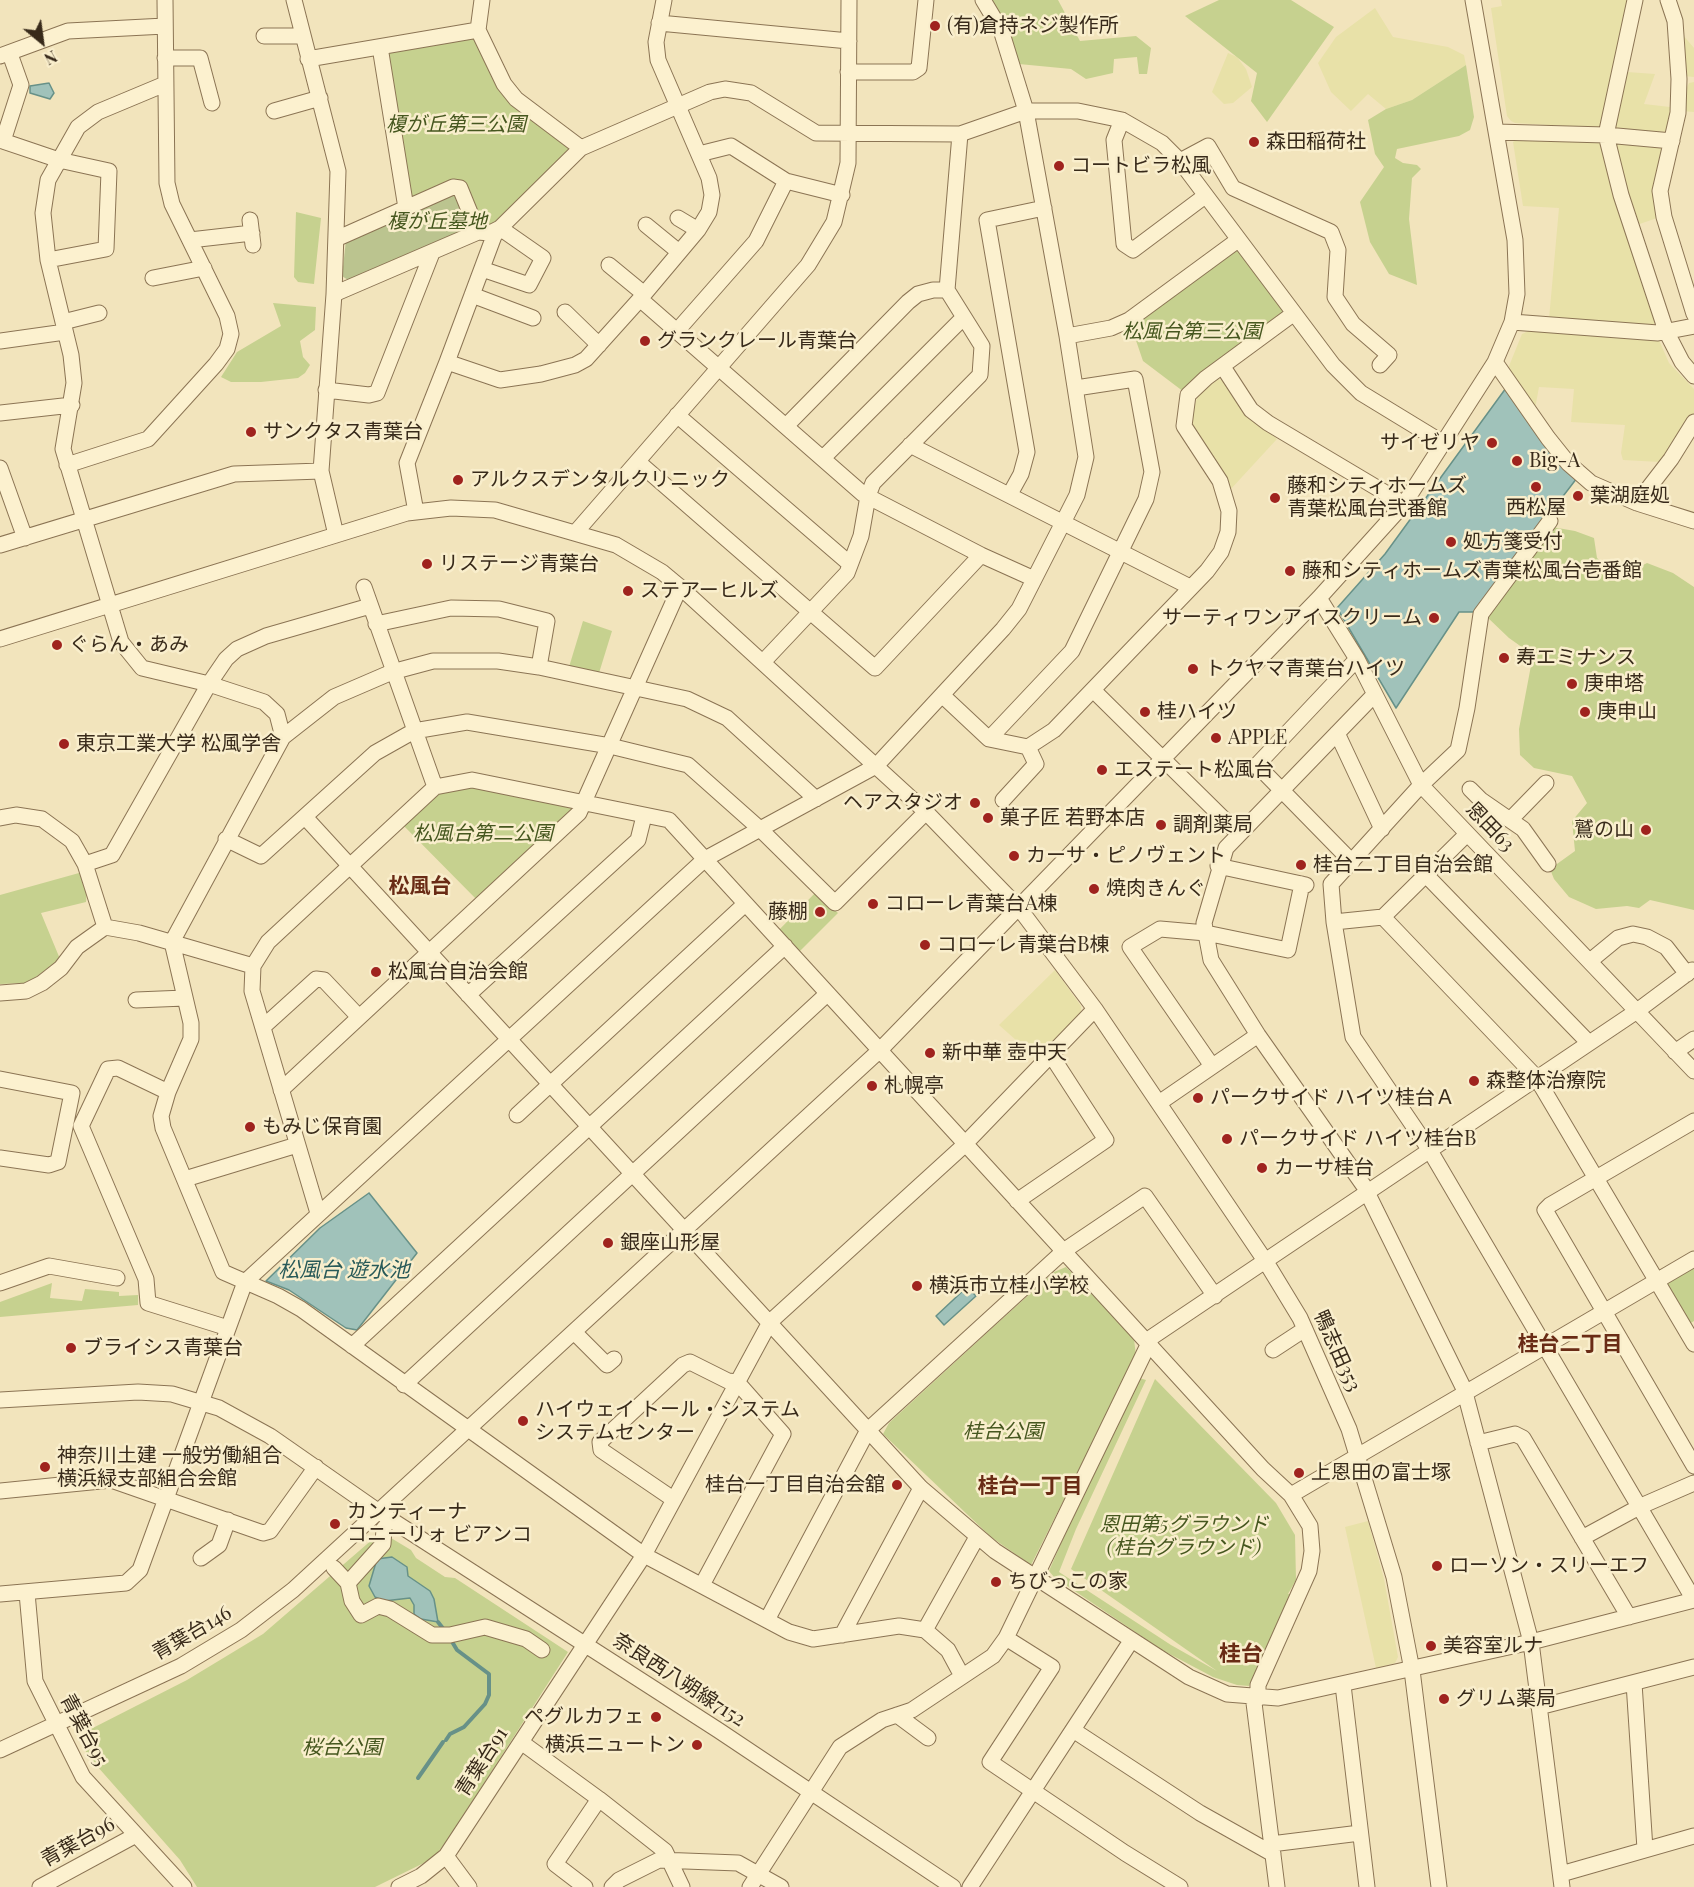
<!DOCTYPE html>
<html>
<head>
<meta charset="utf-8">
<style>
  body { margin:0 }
  #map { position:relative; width:1694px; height:1887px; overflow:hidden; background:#f2e4bc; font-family:"Playfair Display",serif }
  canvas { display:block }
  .north { position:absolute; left:12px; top:12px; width:60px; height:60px; -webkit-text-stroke:4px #f9eecc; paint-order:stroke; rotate:151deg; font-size:16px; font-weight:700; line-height:24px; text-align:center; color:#382a1a }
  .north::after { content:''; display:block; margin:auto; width:21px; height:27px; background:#382a1a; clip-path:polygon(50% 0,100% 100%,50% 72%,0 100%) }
</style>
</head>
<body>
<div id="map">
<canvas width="1694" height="1887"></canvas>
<div class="north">N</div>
</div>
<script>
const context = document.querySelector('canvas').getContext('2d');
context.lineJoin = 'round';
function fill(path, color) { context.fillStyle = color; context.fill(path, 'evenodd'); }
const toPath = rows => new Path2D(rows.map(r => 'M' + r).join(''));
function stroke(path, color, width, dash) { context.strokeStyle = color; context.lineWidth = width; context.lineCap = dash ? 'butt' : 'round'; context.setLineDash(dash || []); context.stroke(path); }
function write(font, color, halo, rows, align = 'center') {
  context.font = font + ' "Playfair Display","Noto Sans JP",serif'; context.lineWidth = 5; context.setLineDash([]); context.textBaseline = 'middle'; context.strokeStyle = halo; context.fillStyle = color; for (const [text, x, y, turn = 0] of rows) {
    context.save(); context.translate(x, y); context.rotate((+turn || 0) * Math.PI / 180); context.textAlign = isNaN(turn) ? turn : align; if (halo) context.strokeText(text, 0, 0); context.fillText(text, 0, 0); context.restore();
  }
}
fill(toPath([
  [1501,0,1629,0,1613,71,1655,74,1644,104,1670,107,1668,132,1515,123,1511,121,1507,116,1491,8,1502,6],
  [1375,8,1393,37,1448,47,1464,55,1466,65,1412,100,1386,109,1368,94,1351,111,1331,92,1318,63,1336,37],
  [1682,34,1694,48,1694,77,1684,76],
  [1228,53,1237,57,1246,69,1252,87,1233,103,1224,104,1212,92],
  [1694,82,1694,112,1682,111,1683,96,1689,83],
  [1520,136,1663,147,1660,217,1625,229,1655,323,1651,326,1549,319,1559,208,1523,206,1513,142],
  [1531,330,1658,338,1669,363,1694,389,1694,414,1660,462,1623,460,1621,453,1625,425,1571,422,1574,389,1539,387,1535,409,1510,373,1509,366,1522,334],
  [1212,378,1223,380,1243,409,1277,439,1230,490,1199,441,1190,421,1197,398],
  [1055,970,1081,1006,1081,1014,1035,1057,999,1025],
  [1368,1521,1384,1579,1398,1657,1395,1663,1376,1668,1345,1527]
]), '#e8e1a8');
fill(toPath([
  [990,0,1058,0,1080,41,1136,36,1151,48,1147,74,1139,74,1137,57,1114,59,1113,73,1086,79,1071,69,1019,64],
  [1219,0,1291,0,1334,27,1267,122,1251,101,1257,73,1185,16],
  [478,30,504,84,581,148,500,228,478,232,460,188,406,208,380,47],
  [1466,65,1474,117,1470,130,1459,136,1397,149,1395,158,1403,163,1417,165,1421,169,1412,178,1409,219,1417,285,1389,274,1370,242,1360,202,1384,167,1375,154,1368,120,1386,109,1412,100],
  [296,212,321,218,314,284,298,282,294,277],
  [1238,240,1289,313,1188,395,1143,361,1129,320],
  [273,303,316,307,315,330,300,341,303,357,310,365,305,373,298,378,261,382,231,382,221,377,237,352,281,326],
  [1552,527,1575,531,1594,538,1597,558,1620,577,1647,563,1673,573,1694,587,1694,910,1650,900,1639,908,1627,906,1596,909,1569,897,1554,879,1550,869,1575,851,1572,821,1587,803,1572,776,1534,768,1520,755,1519,729,1533,655,1509,638,1486,616],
  [583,621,612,631,599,673,569,667],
  [472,780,584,803,481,904,400,822,435,787],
  [79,873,87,890,86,902,41,913,60,959,28,983,0,984,0,895],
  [816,892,838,913,798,953,778,931],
  [1694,1259,1694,1321,1684,1327,1656,1281],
  [1066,1267,1079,1280,1082,1280,1134,1339,1136,1356,1031,1565,991,1537,883,1434,889,1423,990,1330,1054,1272],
  [52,1283,50,1298,82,1301,85,1289,119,1292,119,1296,138,1295,138,1305,0,1317,0,1302],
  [1139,1378,1146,1380,1076,1529,1059,1572,1171,1645,1217,1671,1071,1569,1155,1379,1276,1503,1295,1535,1296,1580,1288,1594,1293,1594,1249,1686,1237,1685,1213,1677,1162,1650,1054,1577,1049,1571,1084,1490,1102,1458],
  [381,1532,411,1550,416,1558,445,1577,455,1578,568,1652,447,1841,432,1859,375,1887,197,1887,180,1860,89,1757,79,1740,81,1734,187,1680,263,1634]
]), '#c6d18f');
fill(toPath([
  [452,193,457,196,473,229,351,282,342,276,346,240]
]), '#bbc48f');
const water = toPath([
  [49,83,54,93,50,99,30,93,30,86,49,83],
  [1506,388,1577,478,1474,612,1459,612,1396,708,1337,608,1385,554,1506,388],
  [369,1193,417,1253,357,1330,346,1328,289,1290,266,1281,320,1228,369,1193],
  [967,1287,976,1296,944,1325,936,1316,967,1287],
  [392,1557,407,1567,408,1576,430,1591,434,1599,438,1622,421,1619,414,1614,414,1605,410,1598,384,1601,375,1597,369,1586,377,1559,392,1557]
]);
fill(water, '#a0c2ba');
stroke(water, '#679188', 1.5);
stroke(toPath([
  [438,1622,445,1631],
  [446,1740,450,1734,464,1727,485,1704,489,1695,489,1674,457,1650,451,1640],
  [418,1778,443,1742]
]), '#679188', 4);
const minor = toPath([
  [294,0,338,171,334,294,321,471,336,535],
  [482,0,478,30,504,84,516,99,581,148],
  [1635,0,1606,135,1621,195,1666,331,1682,362,1694,376],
  [1668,0,1675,21,1679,79,1678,113,1660,191,1664,217,1694,314],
  [659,23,849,41],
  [264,36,302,36],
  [380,47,406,208],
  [0,56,68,31,165,26],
  [165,58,200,58,212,103],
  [308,59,478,30],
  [848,72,913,72,919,68,926,0],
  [165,84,98,112,78,127,48,180,43,213,48,260,71,355,74,383,63,449,121,642,142,668,209,684,264,702,277,714,283,737,172,942,191,1023,191,1039,168,1092,161,1116,163,1128,223,1272,278,1296,301,1309,644,1555,789,1632,813,1639,899,1626,925,1630,948,1650,962,1676],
  [274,111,320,98],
  [1122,120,1114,140,1124,244,1133,250,1205,196],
  [1496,132,1606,135,1672,141],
  [0,140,59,160,109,171,106,249,48,260],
  [3,141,21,85,10,54],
  [699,154,731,146,786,181,842,195],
  [1180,161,1208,146,1233,188,1331,232,1338,250,1335,297,1353,324,1389,355,1380,365],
  [678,218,698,230],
  [250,220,253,245],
  [646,225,679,252],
  [336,239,453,187,460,188,478,232],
  [190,240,252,233],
  [609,265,643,293],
  [153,278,204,268],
  [334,294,478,232,490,233,500,228,581,148,710,92,725,89,751,93,816,133,960,134,1026,111,1078,111,1122,120,1162,143,1180,161,1333,365,1361,393,1443,443],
  [472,295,533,318],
  [640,299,863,494,981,555,1032,578],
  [565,312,599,345],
  [63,322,99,313],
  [1512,322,1658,333,1694,326],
  [676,332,756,241,786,181],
  [1067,336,1111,328,1129,320,1238,240],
  [0,341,65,332],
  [447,362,500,380,541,374,575,365,586,359,640,299,698,230,709,212,712,195,709,178,658,60,656,42,664,0],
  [1495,362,1548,438,1568,463,1591,483,1637,503,1694,521],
  [1223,367,1251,410,1268,423,1404,504],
  [326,390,369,395,377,393,432,253],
  [0,413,72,405],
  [677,415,850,564],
  [786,426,908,302,918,294,933,290,947,290],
  [910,445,1190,587],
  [823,458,963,318],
  [638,462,875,668,981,555],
  [67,465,148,439,216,364,227,349,231,334,227,316,172,204,167,183,165,0],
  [0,468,25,538],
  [1010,494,1021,474,1027,452,987,220,1044,208],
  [1637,503,1671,459,1694,422],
  [416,512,407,463,447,362,472,295,494,236,500,228,543,258,529,285,482,269],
  [1550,521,1481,614,1467,708,1458,750,1421,785,1331,884,1334,922,1353,1037,1429,1149,1694,1600],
  [576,532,808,265,834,222,848,163,849,0],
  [0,545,234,474,321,471],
  [364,587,435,787],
  [1319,598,1357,659,1421,785,1694,1071],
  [376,624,451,608,499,609,547,621,539,667],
  [0,639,407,513,451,508,495,510,616,545,662,572,680,587,926,812,1019,908,1095,1009,1266,1262,1300,1318,1349,1429,1394,1577,1412,1670,1439,1887],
  [763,662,847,573,861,536,868,496,873,483,980,375,982,346,947,290,960,134],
  [1093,690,1238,833],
  [942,695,989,739,1028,747,1054,730,1207,571,1221,552,1228,532,1229,511,1220,481,1184,426,1188,395,1206,378,1293,314],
  [1374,695,1226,848,1204,923,1211,960,1258,1035,1364,1186,1464,1389,1531,1642,1562,1887],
  [1337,733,1382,829],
  [283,737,334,697,392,672,433,661,498,661,539,667,687,699,727,718,816,799],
  [989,739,1072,651,1146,499,1152,472,1135,379,1076,388],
  [1470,789,1481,800,1523,829,1548,864],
  [1003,800,1036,764,1028,747],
  [305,817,921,1488,995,1551,1189,1677,1227,1694,1278,1698,1531,1642,1694,1600],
  [0,818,16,815,42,819,72,841,85,864,105,927],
  [1510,820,1546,783],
  [226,839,261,856,375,753,414,731,467,722,610,746,688,765,760,829,835,903,926,812],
  [1352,862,1257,765,1357,659],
  [85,864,112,855,209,684,226,659,237,649,266,636,370,606],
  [1218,866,1306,885],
  [1426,875,1588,1042],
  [1383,917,1536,1077,1694,1344],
  [1334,922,1383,917,1467,834],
  [1590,961,1618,938,1633,934,1647,937,1666,947,1687,974],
  [0,993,26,991,42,983,61,968,77,947,105,927,139,933,253,966],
  [468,995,638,840,644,816],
  [136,1000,185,998],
  [263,1027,316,979,324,980,359,1017],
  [1675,1052,1694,1039],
  [1212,1066,1130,947,1160,929,1206,933,1288,950,1302,884],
  [0,1079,72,1093,58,1162,49,1165,0,1158],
  [281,1090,579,813,680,587],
  [168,1092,118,1068,108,1069,81,1126,146,1279,148,1303,228,1328],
  [1159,1103,1258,1035],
  [517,1115,745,904],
  [1694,1121,1550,1205,1545,1210,1694,1466],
  [185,1179,297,1145],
  [1017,1201,1106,1140,1051,1055],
  [318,1213,252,991,253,966,268,942,435,787,472,780,669,820,1263,1469,1291,1495,1302,1513,1310,1526,1312,1551,1309,1571,1258,1685,1258,1698,1254,1703,1277,1887],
  [0,1283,49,1266,117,1278],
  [574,1332,607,1365,614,1359],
  [352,1346,785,946],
  [1273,1350,1305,1329],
  [404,1385,827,994],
  [0,1400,138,1392,172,1394,219,1408,270,1436,379,1512,718,1730,953,1887],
  [1478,1443,1515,1434,1523,1438,1629,1617],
  [0,1491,111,1480,263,1533,270,1531,316,1467],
  [1291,1495,1694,1259],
  [673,1499,601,1450,600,1442,683,1365,690,1362,728,1381,737,1382,783,1434,702,1585],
  [384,1528,383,1544,348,1583,352,1601,361,1615,378,1606,390,1609,432,1635,450,1635,485,1627,526,1639,542,1650],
  [1582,1538,1641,1506,1694,1483],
  [201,1558,219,1545,228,1520],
  [334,1568,348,1583],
  [27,1593,35,1681,83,1777,184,1887],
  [0,1594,126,1583,140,1570,245,1282,705,859,876,766,1003,629,1019,609,1077,495,1086,457,1067,336,1026,111,1001,30,983,0],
  [767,1620,868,1430,1065,1250,1145,1196,1215,1296],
  [925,1630,977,1537],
  [842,1635,921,1488],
  [1006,1638,1052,1667,990,1762,1125,1853,1180,1887],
  [1634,1683,1645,1849],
  [1343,1685,1367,1887],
  [1539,1707,1694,1667],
  [897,1715,928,1738],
  [1073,1730,1200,1813,1273,1854],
  [521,1742,599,1799,665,1851,682,1887],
  [0,1750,181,1666,241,1630,293,1590,880,1050,1319,598,1404,504,1495,362,1512,322,1517,294,1515,240,1473,0],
  [1271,1844,1360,1833],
  [446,1856,469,1887],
  [1561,1874,1694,1836],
  [40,1887,136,1835],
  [399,1887,421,1876,446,1856,644,1555,770,1322,960,1149,1095,1009],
  [585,1887,555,1864,599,1799],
  [612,1887,619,1880,659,1860,738,1863,781,1887],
  [750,1887,840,1747,882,1720,912,1710,993,1656,1006,1638,1152,1337,1637,1011,1692,970],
  [970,1887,1131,1641]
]);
stroke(minor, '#8b7454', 17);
stroke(minor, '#fcf1cf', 15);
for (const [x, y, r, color] of [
  [935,26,6,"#9f231e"],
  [1254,142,6,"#9f231e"],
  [1059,166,6,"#9f231e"],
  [645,341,6,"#9f231e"],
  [251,432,6,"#9f231e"],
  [1492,443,6,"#9f231e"],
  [1517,461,6,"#9f231e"],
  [458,480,6,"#9f231e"],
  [1536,487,6,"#9f231e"],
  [1578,496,6,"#9f231e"],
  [1275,498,6,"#9f231e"],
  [1451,542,6,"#9f231e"],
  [427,564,6,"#9f231e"],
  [1290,571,6,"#9f231e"],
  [628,591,6,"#9f231e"],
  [1434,618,6,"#9f231e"],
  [57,645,6,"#9f231e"],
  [1504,658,6,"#9f231e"],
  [1193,669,6,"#9f231e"],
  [1572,684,6,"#9f231e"],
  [1145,712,6,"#9f231e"],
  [1585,712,6,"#9f231e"],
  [1216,738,6,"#9f231e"],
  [64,744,6,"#9f231e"],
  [1102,770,6,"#9f231e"],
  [975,803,6,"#9f231e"],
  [988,818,6,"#9f231e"],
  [1161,825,6,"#9f231e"],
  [1646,830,6,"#9f231e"],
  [1014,856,6,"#9f231e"],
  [1301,865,6,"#9f231e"],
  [1094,889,6,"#9f231e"],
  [873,904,6,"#9f231e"],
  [820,912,6,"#9f231e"],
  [925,945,6,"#9f231e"],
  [376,972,6,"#9f231e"],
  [930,1053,6,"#9f231e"],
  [1474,1081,6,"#9f231e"],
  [872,1086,6,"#9f231e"],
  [1198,1098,6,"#9f231e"],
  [250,1127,6,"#9f231e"],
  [1227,1139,6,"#9f231e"],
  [1262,1168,6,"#9f231e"],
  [608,1243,6,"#9f231e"],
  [917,1286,6,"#9f231e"],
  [71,1348,6,"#9f231e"],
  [523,1421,6,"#9f231e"],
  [45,1467,6,"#9f231e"],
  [1299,1473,6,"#9f231e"],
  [897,1485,6,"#9f231e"],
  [335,1524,6,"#9f231e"],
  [1437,1566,6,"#9f231e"],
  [996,1582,6,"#9f231e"],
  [1431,1646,6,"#9f231e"],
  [1444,1699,6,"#9f231e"],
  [656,1717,6,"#9f231e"],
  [697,1745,6,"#9f231e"]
]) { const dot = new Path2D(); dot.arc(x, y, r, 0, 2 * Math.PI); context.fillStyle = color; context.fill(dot); stroke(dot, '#f9eecc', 2); }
write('20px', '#382a1a', '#f9eecc', [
  ["(有)倉持ネジ製作所",947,26],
  ["森田稲荷社",1266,142],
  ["コートビラ松風",1071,166],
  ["グランクレール青葉台",657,341],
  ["サンクタス青葉台",263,432],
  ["サイゼリヤ",1480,443,"right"],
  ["Big-A",1529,461],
  ["アルクスデンタルクリニック",470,480],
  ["藤和シティホームズ",1287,486],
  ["青葉松風台弐番館",1287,509],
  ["葉湖庭処",1590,496],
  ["西松屋",1536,508,"center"],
  ["処方箋受付",1463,542],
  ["リステージ青葉台",439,564],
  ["藤和シティホームズ青葉松風台壱番館",1302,571],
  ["ステアーヒルズ",640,591],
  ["サーティワンアイスクリーム",1422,618,"right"],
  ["ぐらん・あみ",69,645],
  ["寿エミナンス",1516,658],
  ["トクヤマ青葉台ハイツ",1205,669],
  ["庚申塔",1584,684],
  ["桂ハイツ",1157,712],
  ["庚申山",1597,712],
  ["APPLE",1228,738],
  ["東京工業大学 松風学舎",76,744],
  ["エステート松風台",1114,770],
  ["ヘアスタジオ",963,803,"right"],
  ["菓子匠 若野本店",1000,818],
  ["調剤薬局",1173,825],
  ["鷲の山",1634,830,"right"],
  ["カーサ・ピノヴェント",1026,856],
  ["桂台二丁目自治会館",1313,865],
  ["焼肉きんぐ",1106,889],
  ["コローレ青葉台A棟",885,904],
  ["藤棚",808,912,"right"],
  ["コローレ青葉台B棟",937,945],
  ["松風台自治会館",388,972],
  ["新中華 壺中天",942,1053],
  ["森整体治療院",1486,1081],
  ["札幌亭",884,1086],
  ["パークサイド ハイツ桂台Ａ",1210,1098],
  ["もみじ保育園",262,1127],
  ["パークサイド ハイツ桂台B",1239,1139],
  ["カーサ桂台",1274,1168],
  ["銀座山形屋",620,1243],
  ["横浜市立桂小学校",929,1286],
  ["ブライシス青葉台",83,1348],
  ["ハイウェイ トール・システム",535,1410],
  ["システムセンター",535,1433],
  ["神奈川土建 一般労働組合",57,1456],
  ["横浜緑支部組合会館",57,1479],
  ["上恩田の富士塚",1311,1473],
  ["桂台一丁目自治会舘",885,1485,"right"],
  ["カンティーナ",347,1512],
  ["コニーリォ ビアンコ",347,1535],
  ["ローソン・スリーエフ",1449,1566],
  ["ちびっこの家",1008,1582],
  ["美容室ルナ",1443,1646],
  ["グリム薬局",1456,1699],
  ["ペグルカフェ",644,1717,"right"],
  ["横浜ニュートン",685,1745,"right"]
], 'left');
write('italic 20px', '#46571f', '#f9eecc', [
  ["榎が丘第三公園",456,125],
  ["榎が丘墓地",437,222],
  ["松風台第三公園",1192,332],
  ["松風台第二公園",483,834],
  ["桂台公園",1003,1432],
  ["恩田第5グラウンド",1184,1525],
  ["(桂台グラウンド)",1184,1548],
  ["桜台公園",342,1748]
]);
write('20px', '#382a1a', '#f9eecc', [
  ["恩田63",1490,827,46],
  ["鴨志田353",1337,1351,66],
  ["青葉台146",192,1633,-30],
  ["奈良西八朔線7152",679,1680,33],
  ["青葉台95",84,1730,62],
  ["青葉台91",482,1762,-57],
  ["青葉台96",78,1842,-29]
]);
write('bold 21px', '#692b15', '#f9eecc', [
  ["松風台",420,886],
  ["桂台二丁目",1570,1344],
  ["桂台一丁目",1030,1486]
]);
write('italic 21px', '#285a59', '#f9eecc', [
  ["松風台 遊水池",344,1270]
]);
write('bold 22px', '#692b15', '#f9eecc', [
  ["桂台",1241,1654]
]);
</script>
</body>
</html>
